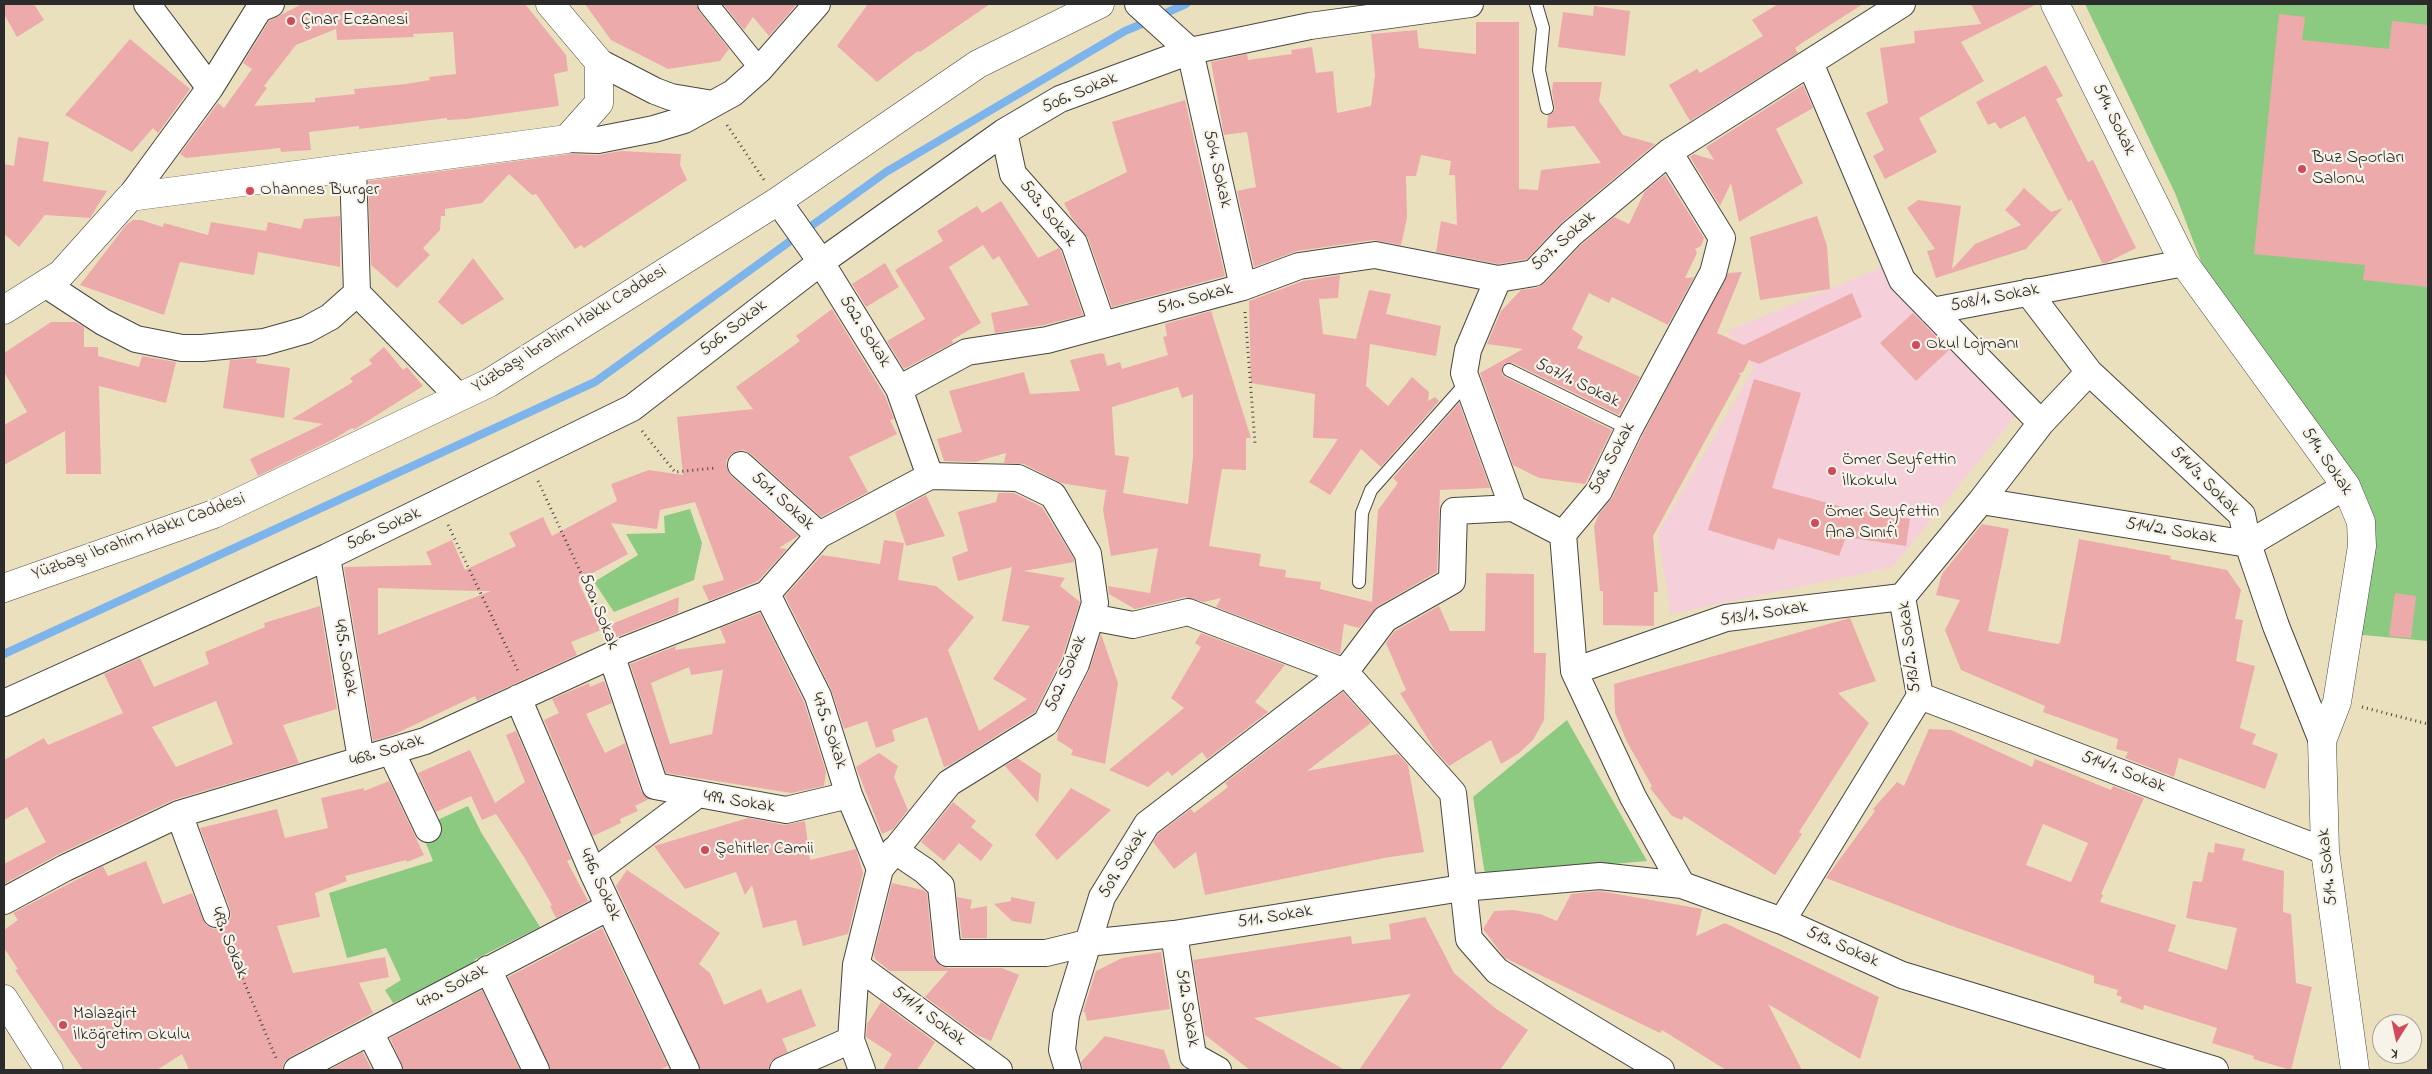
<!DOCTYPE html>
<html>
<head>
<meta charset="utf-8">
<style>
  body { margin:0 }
  #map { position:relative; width:2432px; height:1074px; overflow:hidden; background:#ebe0be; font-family:"Indie Flower",sans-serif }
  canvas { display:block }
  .frame { position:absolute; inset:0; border:5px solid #2b2b2b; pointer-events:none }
  .north { position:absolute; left:2372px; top:1014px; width:50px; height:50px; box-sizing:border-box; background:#f7f3e8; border:1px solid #a5a39c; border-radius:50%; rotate:190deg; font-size:14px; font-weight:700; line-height:20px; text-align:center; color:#2b2b2b }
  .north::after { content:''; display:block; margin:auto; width:18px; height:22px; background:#d1495b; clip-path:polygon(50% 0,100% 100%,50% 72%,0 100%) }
</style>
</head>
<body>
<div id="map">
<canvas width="2432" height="1074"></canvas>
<div class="frame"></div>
<div class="north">K</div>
</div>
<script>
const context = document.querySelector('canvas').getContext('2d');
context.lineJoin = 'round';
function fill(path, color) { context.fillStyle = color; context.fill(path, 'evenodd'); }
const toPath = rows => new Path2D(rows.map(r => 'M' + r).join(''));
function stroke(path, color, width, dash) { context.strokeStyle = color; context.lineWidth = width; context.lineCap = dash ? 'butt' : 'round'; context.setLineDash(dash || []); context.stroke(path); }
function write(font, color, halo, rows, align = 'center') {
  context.font = font + ' "Indie Flower",sans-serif'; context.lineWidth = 4.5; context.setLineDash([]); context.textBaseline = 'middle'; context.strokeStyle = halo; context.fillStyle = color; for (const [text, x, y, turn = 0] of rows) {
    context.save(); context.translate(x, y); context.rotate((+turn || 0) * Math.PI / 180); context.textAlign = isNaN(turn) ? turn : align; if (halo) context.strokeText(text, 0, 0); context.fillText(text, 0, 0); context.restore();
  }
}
fill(toPath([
  [1883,267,2020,410,1893,567,1671,614,1658,533,1754,368,1727,331]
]), '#f5cfda');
fill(toPath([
  [2085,4,2428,4,2428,641,2352,634,2375,546,2368,502,2295,397,2211,288,2175,193],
  [690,509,702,543,694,580,614,612,594,582,638,555,626,534,665,533,664,516],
  [1567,720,1647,861,1485,875,1473,797],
  [468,806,481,832,540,927,474,960,477,965,393,1003,385,990,401,980,386,948,347,958,329,893,433,861,420,828]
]), '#8cca81');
stroke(toPath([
  [1159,16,1186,4],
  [4,654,595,382,886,172,1125,31,1149,21]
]), '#7db4ec', 8);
fill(toPath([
  [4,4,34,4,44,20,17,37,4,14],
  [302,4,525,4,566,55,568,71,554,74,559,106,466,119,447,120,447,118,359,129,359,126,309,132,311,150,281,152,280,148,186,158,180,154,218,103,224,108,252,69,243,63,269,21],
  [336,29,337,40,414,37,413,34,453,32,456,74,429,77,430,80,406,84,354,89,355,94,315,98,315,102,254,106,267,88,264,86,296,45],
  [585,4,696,4,699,11,729,49,720,61,668,69,611,40],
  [723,4,797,4,769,36,753,17,744,30],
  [868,4,990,4,920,52,918,51,877,82,837,46],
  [1778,4,1863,4,1802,43,1795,48,1798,53,1690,121,1669,85,1697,69,1700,73,1763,36,1752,20],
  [1971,4,2037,4,1961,42,1984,81,1919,118,1937,152,1885,179,1873,156,1884,150,1866,113,1888,103,1880,48,1915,43,1914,31,1981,24],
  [1594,6,1630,11,1625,56,1558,47,1563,12,1593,16],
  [2279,14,2305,17,2302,40,2389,49,2392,21,2428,25,2428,287,2363,280,2365,265,2254,254],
  [1476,22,1519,22,1519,189,1538,190,1541,170,1601,163,1574,126,1547,128,1548,116,1555,110,1552,91,1553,82,1602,82,1599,101,1623,135,1655,144,1561,223,1527,259,1498,264,1436,252,1441,221,1457,225,1455,175,1449,175,1451,161,1421,155,1416,176,1406,176,1407,218,1401,245,1373,240,1297,251,1254,267,1237,191,1256,187,1247,132,1224,135,1211,62,1247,54,1248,60,1292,54,1291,50,1312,47,1316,73,1333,71,1337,113,1371,106,1375,75,1371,34,1417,30,1419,48,1476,54],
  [130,39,190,89,158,133,153,128,132,152,65,115],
  [2046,65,2063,96,2056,99,2088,162,2093,160,2136,248,2106,263,2102,263,2071,199,2069,202,2025,116,2000,129,1995,122,1988,125,1976,102],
  [1803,85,1813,108,1776,129,1803,183,1739,222,1731,183,1720,206,1690,157,1694,154,1714,160,1706,147],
  [1185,100,1225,276,1112,307,1088,238,1072,218,1064,203,1127,172,1112,122],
  [18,137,49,142,43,181,107,191,90,218,45,215,19,247,4,234,4,164,14,166],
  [621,151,681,154,680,165,687,180,584,248,581,245,575,249,536,194,532,195,509,174,482,203,445,209,445,216,441,216,440,230,423,248,430,255,397,288,371,265,368,181,570,154,598,155],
  [1665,175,1704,238,1701,246,1695,249,1697,253,1685,278,1694,277,1668,325,1612,297,1609,303,1589,293,1572,329,1583,337,1577,348,1640,377,1619,415,1513,363,1505,363,1502,367,1502,374,1505,377,1612,430,1585,484,1539,478,1513,465,1480,373,1523,349,1487,344,1501,311,1521,290,1536,288,1545,283,1581,245,1614,217,1629,224,1645,191],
  [2024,188,2051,212,2063,208,2026,249,1936,278,1927,251,1935,249,1907,208,1918,200,1961,206,1952,269,1975,244,2021,225,2005,210],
  [1001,201,1038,258,1059,248,1061,251,1083,315,1044,325,995,333,991,313,1029,305,999,256,993,260,983,245,949,267,981,323,952,340,953,343,904,369,887,341,925,319,895,270,943,241,937,231,977,206,982,213],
  [340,216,340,267,258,252,254,275,180,262,164,315,80,285,126,225,133,220,141,220,163,227,164,223,208,235,211,222,266,231,268,222,301,229,304,219],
  [1817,216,1827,246,1830,289,1760,300,1750,237],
  [473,258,504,299,462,325,438,302],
  [885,263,899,287,866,307,852,284],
  [1742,272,1717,333,1744,345,1852,293,1862,317,1759,364,1749,360,1743,372,1738,374,1741,375,1653,536,1658,592,1654,592,1654,626,1603,625,1603,591,1600,591,1594,526,1599,514,1612,498,1642,436,1728,273],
  [1340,275,1338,298,1319,299,1323,334,1356,339,1369,290,1391,294,1386,314,1441,326,1436,356,1370,344,1366,386,1388,406,1412,377,1429,392,1428,401,1435,397,1439,401,1381,467,1361,449,1330,495,1309,482,1338,439,1313,438,1315,394,1251,383,1249,301,1303,281],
  [832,309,885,396,894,419,890,420,897,434,849,457,868,492,821,517,751,454,744,450,736,451,730,455,726,461,727,469,731,476,798,536,779,548,787,549,758,581,709,601,702,586,724,580,695,502,660,510,657,529,611,523,628,554,578,581,601,630,571,642,577,655,477,701,475,696,395,734,373,741,344,567,432,565,426,552,452,540,465,570,516,546,509,533,543,517,552,536,617,501,611,484,649,470,683,475,677,417,753,409,736,387,800,341,796,336],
  [378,588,475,591,491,591,378,635],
  [1211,311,1251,438,1246,438,1246,470,1222,469,1209,546,1261,554,1259,566,1286,570,1285,577,1321,582,1320,589,1372,602,1378,510,1398,483,1393,478,1459,403,1490,488,1440,490,1437,572,1378,606,1359,628,1344,624,1340,654,1216,607,1221,598,1204,602,1185,597,1135,609,1109,594,1108,586,1150,593,1158,548,1111,556,1103,510,1106,491,1110,491,1061,483,1024,464,1004,463,1006,453,975,462,944,461,937,439,962,432,949,391,1024,372,1030,394,1080,391,1070,360,1101,353,1104,354,1107,366,1120,362,1122,369,1168,355,1163,337,1167,336,1165,324],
  [1178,387,1182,398,1193,394,1193,457,1188,504,1123,493,1129,457,1115,455,1112,407],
  [1913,313,1949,350,1916,381,1880,343],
  [51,322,75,322,84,327,84,347,98,347,98,356,139,367,142,356,176,362,166,403,99,386,101,474,66,474,65,431,4,465,4,425,27,412,4,372,4,353],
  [384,347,403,370,407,367,423,386,355,429,352,428,334,439,258,476,250,459,323,424,292,419,353,382,350,378,372,364,369,360],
  [257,358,256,363,290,368,284,418,223,408,230,360],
  [1754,379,1801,393,1772,488,1850,509,1910,519,1906,546,1846,537,1839,556,1778,538,1774,550,1708,530],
  [998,493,1014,493,1042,507,1074,559,1074,562,1024,571,1065,578,1060,586,1080,602,1062,658,1035,712,950,765,944,767,927,717,892,730,895,741,876,748,867,721,844,729,831,689,785,596,822,555,880,564,884,540,904,543,898,580,936,586,974,617,948,650,979,731,1027,699,993,679,1030,626,1002,621,1012,567,958,581,952,557,968,551,958,512,996,502],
  [926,495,945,536,906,546,895,512],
  [1982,524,2009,529,1988,631,2057,644,2060,643,2079,539,2171,556,2170,559,2227,570,2241,590,2235,619,2243,620,2236,661,2255,666,2240,728,2256,734,2252,744,2278,754,2265,789,2179,758,2174,777,2125,758,2128,752,2116,749,2118,739,2043,712,2045,706,1961,670,1945,630,1960,600,1936,595,1942,574],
  [1486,573,1534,574,1534,653,1546,653,1544,720,1533,740,1519,753,1501,764,1491,740,1449,766,1434,749,1400,693,1406,690,1386,643,1395,631,1439,606,1450,631,1485,631],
  [2395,593,2416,596,2411,638,2389,636],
  [679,597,678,613,614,638,609,625],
  [320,606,337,709,283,725,299,763,173,800,59,854,4,884,4,864,46,842,27,807,4,820,4,760,44,738,48,745,123,713,104,674,140,658,154,687,209,664,205,652,265,627,264,623],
  [216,701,233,744,176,767,152,727],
  [760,613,804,702,826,772,824,786,791,793,666,773,630,664,676,646,675,650,726,643,720,628],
  [689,667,691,675,723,670,712,734,670,744,651,683],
  [1850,618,1876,681,1838,693,1869,723,1799,832,1802,834,1775,875,1684,816,1682,820,1672,816,1650,788,1652,786,1627,742,1615,713,1614,684],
  [1201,633,1285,665,1255,702,1268,712,1207,759,1202,752,1172,776,1168,771,1148,787,1109,770,1184,708,1171,698,1201,647,1195,643],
  [1101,634,1118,683,1105,764,1071,755,1073,750,1057,740,1058,731,1089,671],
  [604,681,612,703,586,714,605,753,625,743,641,791,649,799,635,806,638,811,620,819,621,823,593,836,544,720,559,713,552,699,589,683,590,687],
  [1343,692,1371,723,1307,771,1398,754,1408,765,1424,852,1384,858,1205,895,1196,852,1174,869,1153,842,1158,834,1191,809,1194,813,1228,787,1225,783],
  [1929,729,1951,730,2032,767,2035,759,2111,790,2113,786,2144,798,2101,894,2103,895,2100,902,2176,925,2168,951,2227,970,2237,928,2186,918,2193,881,2202,882,2208,852,2214,853,2215,843,2245,849,2242,860,2284,871,2283,912,2291,914,2296,983,2312,987,2291,1070,2253,1059,2254,1056,2212,1043,2217,1028,2144,1005,2143,1010,2120,1002,2122,997,2116,995,2118,990,2094,983,2094,976,1949,925,1826,878,1875,811,1873,809,1897,782,1904,786],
  [2043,824,2088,843,2071,882,2026,865],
  [516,731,571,859,567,861,588,901,556,918,550,906,552,905,524,857,496,814,482,820,471,796,436,812,418,773,470,750,495,803,525,782,506,735],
  [879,753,898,766,894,777,908,810,893,829,882,834,856,767],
  [1017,758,1041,774,1038,803,1005,766],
  [389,781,424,855,407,862,406,860,345,876,347,881,315,893,320,917,277,926,293,973,385,957,389,977,359,983,373,1013,290,1057,284,1062,282,1070,189,1070,182,1054,157,1070,83,1070,15,970,18,969,4,948,4,930,18,920,13,913,103,866,108,876,146,861,163,904,192,893,206,925,213,929,221,928,228,923,231,917,230,909,200,828,277,809,285,838,328,828,321,798,364,788,364,791],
  [1071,788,1111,810,1057,860,1035,835],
  [953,802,976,821,971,827,993,845,981,861,959,843,944,861,921,842],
  [748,818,784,825,805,821,810,860,856,849,863,873,848,934,803,946,796,920,763,928,752,885,745,895,736,872,685,889,654,846],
  [627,870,720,933,699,964,710,973,724,1005,761,989,767,1003,801,989,816,1026,782,1039,788,1052,771,1061,768,1070,701,1070,616,886],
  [892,883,923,890,927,893,933,955,941,966,948,968,1002,968,1019,975,991,1041,977,1035,925,997,948,971,890,971,875,959,874,954],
  [1600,891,1702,909,1696,936,1725,923,1879,997,1860,1059,1768,1004,1802,1070,1726,1070,1662,1030,1660,1033,1505,958,1483,929,1494,911,1513,910,1540,914,1557,921,1571,894],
  [957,897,972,900,970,909,987,906,987,938,962,938],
  [1011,897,1035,902,1031,924,1012,921,994,904,1011,901],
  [1425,917,1454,973,1495,1008,1528,1030,1500,1070,1359,1070,1411,994,1254,1018,1345,1070,1250,1070,1205,1035,1193,960,1351,936,1352,944,1391,939,1389,924],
  [602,928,668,1066,659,1070,551,1070,508,977],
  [1161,952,1170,1009,1087,1021,1085,1012,1083,1012,1096,971,1122,958],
  [482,990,520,1070,404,1070,390,1038],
  [881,1002,935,1042,917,1070,883,1070,892,1054,866,1037,867,1024],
  [1105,1036,1164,1050,1171,1070,1083,1070,1081,1062],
  [363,1052,372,1070,329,1070]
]), '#ecabaa');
const service = toPath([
  [1536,4,1543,28,1539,70,1547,108],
  [1509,370,1629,429],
  [1359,582,1362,513,1371,490,1468,381]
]);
const pedestrian = toPath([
  [708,4,760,69]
]);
const minor = toPath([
  [147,4,210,88],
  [1138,4,1190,51,1243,287],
  [599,62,655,91,671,97,713,104],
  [1810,63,1902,280,2041,423],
  [1004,132,1013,174,1074,243,1102,324],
  [567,139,598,140,654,129,684,120,733,93,760,69,817,4],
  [1669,152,1722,238,1713,273,1629,429,1599,491,1563,534,1574,671,1633,797,1682,885],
  [353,167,357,293,459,397],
  [130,197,210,88,259,9,271,4],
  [778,201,817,256,899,389,930,476],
  [45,284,103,322,136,339,182,348,202,348,264,342,289,335,306,330,330,317,357,293],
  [2028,292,2089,372,2242,515,2248,544,2276,626,2322,741],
  [1932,311,2184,263],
  [899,389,967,352,1047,340,1243,287,1299,266,1375,255,1498,279],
  [741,465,819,535],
  [1981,501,2248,544,2346,486],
  [1513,508,1563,534],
  [327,557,361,759],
  [767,594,818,696,849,795,880,869,856,965,851,1040,862,1070],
  [1091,617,1133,625,1188,612,1345,672,1453,793,1469,939,1497,971,1661,1070],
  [617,653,614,663,655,786,786,810,849,795],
  [1574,671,1726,618,1902,597],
  [1920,696,2325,851],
  [518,698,593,873,686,1070],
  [4,703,327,557,632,408,821,262,1004,132,1060,99,1190,51,1310,26,1470,4],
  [391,751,428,829],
  [179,814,216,914],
  [894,850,925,871,941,886,948,953,1046,953,1087,943,1174,934,1462,888,1600,876,1682,885,1782,921,1902,975,2215,1070],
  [593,873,698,794],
  [4,901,65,868,179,814,425,741,617,653,767,594,819,535,930,476,1018,478,1053,495,1088,554,1095,603,1076,664,1046,723,949,783,880,869],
  [1782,921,1920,696,1902,597,1981,501,2041,423,2089,372],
  [1174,934,1193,1056,1218,1070],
  [856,965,999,1070],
  [488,969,536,1070],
  [370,1032,389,1070],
  [297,1070,609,907],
  [783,1070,851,1040],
  [1068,1070,1062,1050,1066,1015,1102,897,1147,824,1345,672,1385,619,1452,581,1454,511,1513,508,1464,373,1468,350,1498,279,1534,273,1571,234,1669,152,1902,4]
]);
const tertiary = toPath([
  [2055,4,2184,263,2346,486,2361,522,2362,546,2337,702,2322,741,2325,851,2355,1070],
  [4,310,61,274,130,197,567,139,599,103,599,62,550,4],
  [4,999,49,1070]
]);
const secondary = toPath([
  [4,588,214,514,489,383,778,201,978,64,1100,4]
]);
stroke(service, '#484641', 14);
stroke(pedestrian, '#484641', 22);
stroke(minor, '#484641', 28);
stroke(tertiary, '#484641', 29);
stroke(secondary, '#484641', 29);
stroke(toPath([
  [727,125,764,180],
  [1245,312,1255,443],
  [642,431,675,472,716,468],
  [538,481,607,629],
  [448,525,518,671],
  [2362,707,2428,724],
  [225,937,276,1058]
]), '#484641', 3, [1, 4]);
stroke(service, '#fff', 12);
stroke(pedestrian, '#fff', 20);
stroke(minor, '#fff', 26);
stroke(tertiary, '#fff', 28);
stroke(secondary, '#fff', 28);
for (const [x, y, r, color] of [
  [291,21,5,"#d1495b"],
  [2302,169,5,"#d1495b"],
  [250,191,5,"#d1495b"],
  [1916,345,5,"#d1495b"],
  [1832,471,5,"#d1495b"],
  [1815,523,5,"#d1495b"],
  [705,850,5,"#d1495b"],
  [63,1025,5,"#d1495b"]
]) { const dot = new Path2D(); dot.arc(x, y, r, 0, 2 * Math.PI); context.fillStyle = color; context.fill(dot); stroke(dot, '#f7f3e8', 2); }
write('18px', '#2b2b2b', '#f7f3e8', [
  ["Çınar Eczanesi",301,21],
  ["Buz Sporları",2312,159],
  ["Salonu",2312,180],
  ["Ohannes Burger",260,191],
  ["Okul Lojmanı",1926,345],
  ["Ömer Seyfettin",1842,461],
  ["İlkokulu",1842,482],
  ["Ömer Seyfettin",1825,513],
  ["Ana Sınıfı",1825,534],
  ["Şehitler Camii",715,850],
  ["Malazgirt",73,1015],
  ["İlköğretim Okulu",73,1036]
], 'left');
write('18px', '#2b2b2b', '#f7f3e8', [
  ["506. Sokak",1080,94,-23],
  ["514. Sokak",2113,120,64],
  ["504. Sokak",1216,169,77],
  ["503. Sokak",1047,214,51],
  ["507. Sokak",1564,242,-42],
  ["508/1. Sokak",1995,299,-11],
  ["510. Sokak",1195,300,-15],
  ["506. Sokak",734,329,-38],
  ["Yüzbaşı İbrahim Hakkı Caddesi",570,330,-32],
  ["502. Sokak",864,332,58],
  ["507/1. Sokak",1577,384,26],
  ["508. Sokak",1613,459,-62],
  ["514. Sokak",2326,462,56],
  ["514/3. Sokak",2204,482,45],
  ["501. Sokak",782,502,42],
  ["506. Sokak",384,530,-25],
  ["514/2. Sokak",2171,532,9],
  ["Yüzbaşı İbrahim Hakkı Caddesi",139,538,-20],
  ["500. Sokak",598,612,68],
  ["513/1. Sokak",1764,615,-9],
  ["513/2. Sokak",1911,647,-97],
  ["495. Sokak",344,658,80],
  ["502. Sokak",1067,674,-67],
  ["475. Sokak",828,731,71],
  ["468. Sokak",387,752,-17],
  ["514/1. Sokak",2123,773,21],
  ["499. Sokak",739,803,9],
  ["509. Sokak",1124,864,-59],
  ["514. Sokak",2329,867,-96],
  ["476. Sokak",599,885,65],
  ["511. Sokak",1275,918,-9],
  ["493. Sokak",228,943,68],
  ["513. Sokak",1842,948,24],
  ["470. Sokak",453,988,-28],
  ["512. Sokak",1186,1008,81],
  ["511/1. Sokak",928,1017,37]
]);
</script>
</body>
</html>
